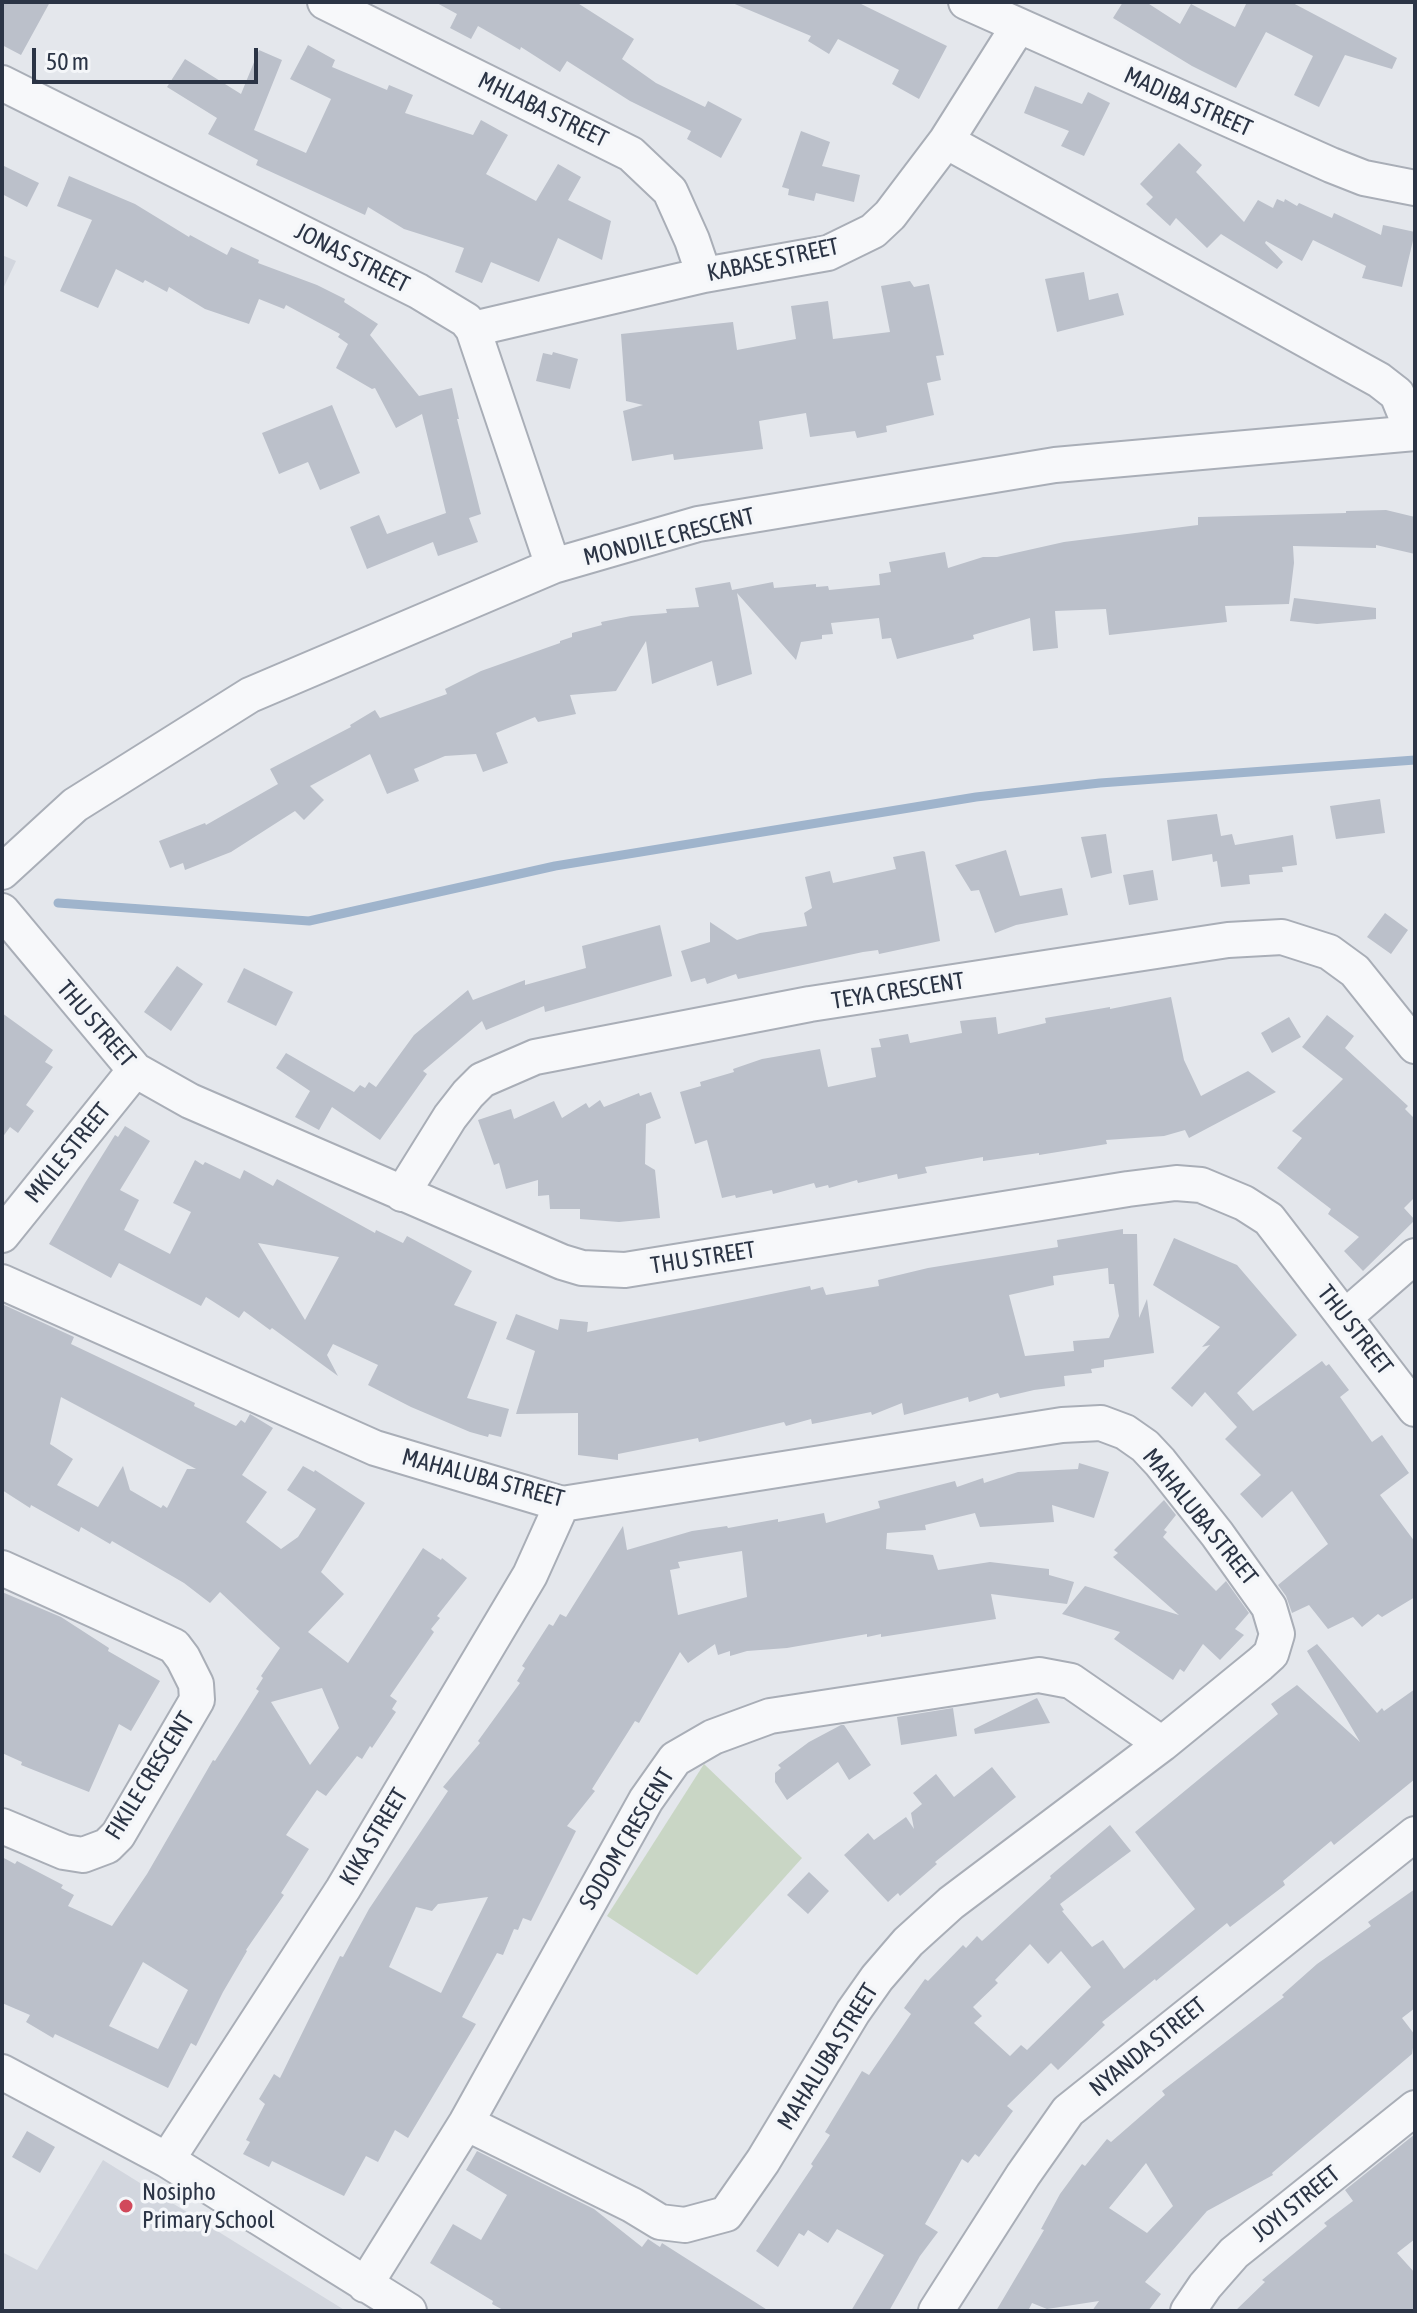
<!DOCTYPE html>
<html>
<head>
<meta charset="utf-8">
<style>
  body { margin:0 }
  #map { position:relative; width:1417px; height:2313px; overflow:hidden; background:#e4e7ec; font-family:"Asap Condensed",sans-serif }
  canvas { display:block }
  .frame { position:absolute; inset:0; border:4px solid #2b3445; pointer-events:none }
  .scale { position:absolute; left:32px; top:48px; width:226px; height:36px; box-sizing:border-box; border:4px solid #2b3445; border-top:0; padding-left:10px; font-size:24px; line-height:28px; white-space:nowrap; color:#2b3445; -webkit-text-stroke:6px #f4f6f9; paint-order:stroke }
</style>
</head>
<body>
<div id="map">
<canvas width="1417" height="2313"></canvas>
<div class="frame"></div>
<div class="scale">50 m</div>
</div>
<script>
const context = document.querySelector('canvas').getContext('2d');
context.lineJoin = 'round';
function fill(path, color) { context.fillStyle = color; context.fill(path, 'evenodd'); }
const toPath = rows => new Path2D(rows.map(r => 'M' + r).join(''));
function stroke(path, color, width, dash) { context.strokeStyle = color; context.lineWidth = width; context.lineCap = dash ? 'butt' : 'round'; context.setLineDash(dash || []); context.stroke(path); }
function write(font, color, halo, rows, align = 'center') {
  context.font = font + ' "Asap Condensed",sans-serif'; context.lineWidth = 7; context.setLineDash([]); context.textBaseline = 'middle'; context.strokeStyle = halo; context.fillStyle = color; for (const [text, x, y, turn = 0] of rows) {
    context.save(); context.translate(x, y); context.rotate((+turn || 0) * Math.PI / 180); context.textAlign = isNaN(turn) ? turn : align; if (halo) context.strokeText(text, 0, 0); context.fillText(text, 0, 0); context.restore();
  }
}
fill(toPath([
  [2,255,16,261,2,291],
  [103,2160,346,2311,2,2311,2,2252,37,2270]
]), '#d2d6de');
fill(toPath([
  [704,1764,802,1858,697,1975,607,1916]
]), '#c9d6c5');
stroke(toPath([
  [58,903,309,921,555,866,976,797,1100,783,1415,760]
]), '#9fb4cc', 9);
fill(toPath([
  [2,2,50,2,21,55,2,45],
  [435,2,576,2,634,39,622,59,656,83,705,107,708,101,742,119,721,158,687,139,691,131,630,101,567,61,560,72,521,47,520,50,478,26,471,39,450,28,457,14],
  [730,2,857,2,947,46,919,99,892,84,899,70,838,39,829,54,808,41,811,36],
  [1123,2,1146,2,1180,24,1191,4,1235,27,1247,2,1291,2,1397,58,1392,69,1345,55,1319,107,1294,95,1313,56,1266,32,1236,88,1192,66,1113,18],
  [308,45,335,60,332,67,387,90,389,85,413,95,405,113,473,135,481,120,508,135,486,174,536,201,558,164,581,177,568,200,611,221,602,260,558,238,539,282,491,262,482,283,455,272,464,248,404,229,368,207,365,215,256,165,258,160,208,134,217,118,167,87,185,59,241,94,259,50,282,60,254,130,306,153,331,99,290,79],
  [1035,86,1082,104,1088,92,1110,103,1084,156,1061,146,1069,131,1024,113],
  [801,131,830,142,822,166,860,175,854,202,816,193,814,201,788,195,789,189,782,187],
  [1179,143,1202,165,1196,172,1244,222,1258,200,1273,208,1277,199,1284,202,1285,199,1297,206,1299,203,1332,218,1334,213,1381,235,1383,225,1415,232,1402,287,1362,278,1366,266,1313,240,1302,261,1266,241,1265,243,1283,262,1277,269,1221,234,1207,248,1176,218,1170,226,1146,204,1153,197,1140,184],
  [2,165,39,183,27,207,2,194],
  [69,176,135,204,189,237,190,235,227,255,231,247,259,260,258,263,317,285,345,299,344,302,378,324,370,335,419,396,452,388,459,419,457,419,481,514,469,518,478,542,438,556,433,542,367,569,350,527,379,515,387,534,446,513,422,414,396,428,375,388,372,389,336,368,348,344,338,337,340,334,286,305,284,309,259,299,249,324,205,309,169,287,167,292,145,280,143,283,116,269,98,308,60,291,92,220,57,206],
  [1084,272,1089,300,1118,293,1124,315,1057,332,1045,279],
  [910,281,914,287,929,284,944,355,936,356,941,380,927,383,934,415,886,426,887,432,857,438,855,431,810,437,806,413,759,421,763,449,674,460,673,454,632,461,623,411,643,405,626,401,621,334,733,322,737,350,796,339,791,306,828,301,833,339,890,332,881,286],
  [553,352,578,359,570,389,536,381,543,353,552,355],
  [332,405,360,473,320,490,308,462,279,474,262,433],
  [1386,510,1415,517,1415,554,1376,545,1376,548,1293,546,1294,563,1289,604,1225,606,1227,622,1109,635,1106,609,1055,611,1058,648,1033,651,1030,618,973,635,974,639,897,659,891,638,882,639,879,618,831,623,833,634,822,635,822,639,801,642,796,660,737,593,752,674,717,686,712,661,652,684,646,641,616,691,570,695,576,714,538,722,535,717,496,733,508,763,483,772,476,754,445,756,414,769,419,781,387,794,370,754,310,786,324,800,304,820,295,811,231,852,185,870,183,863,170,868,159,841,205,823,206,825,278,784,270,769,351,727,350,725,375,710,380,718,447,694,445,689,481,671,560,643,560,641,572,637,572,633,602,625,601,622,631,616,667,613,666,609,699,607,695,588,730,582,732,590,773,582,774,588,816,584,816,587,828,586,829,590,880,585,879,574,891,572,889,562,945,552,948,568,983,557,997,557,1064,542,1198,525,1198,517,1346,513,1346,511],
  [1294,598,1376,608,1376,619,1317,624,1290,621],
  [1380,799,1385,833,1336,839,1330,806],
  [1217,814,1221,836,1232,834,1235,845,1293,835,1297,865,1282,867,1283,872,1249,875,1250,884,1221,887,1217,861,1213,862,1212,854,1172,861,1167,820],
  [1106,834,1112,873,1091,878,1081,837],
  [1006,850,1020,896,1062,888,1068,915,1016,925,995,933,979,890,971,891,955,865],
  [923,851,925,852,940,941,879,954,878,950,863,952,738,979,736,974,707,984,705,978,691,982,681,951,710,942,710,922,737,940,760,933,807,926,804,913,812,908,805,877,830,871,833,883,896,869,893,857],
  [1153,870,1158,900,1129,905,1123,875],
  [1385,913,1408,930,1391,954,1367,937],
  [660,925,672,976,545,1012,544,1006,486,1030,482,1021,423,1071,427,1074,380,1140,332,1107,319,1130,295,1117,310,1091,276,1068,286,1053,354,1092,360,1085,365,1088,369,1082,376,1087,414,1035,468,990,473,1000,525,980,525,985,586,968,582,946],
  [177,966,203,984,171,1031,144,1012],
  [244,968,293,992,276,1026,227,1002],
  [1171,997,1184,1060,1201,1096,1248,1071,1276,1092,1189,1138,1185,1130,1164,1136,1106,1140,1107,1144,1039,1155,1039,1153,983,1161,983,1157,925,1167,927,1173,898,1179,897,1174,858,1183,857,1180,829,1188,828,1185,816,1188,814,1183,773,1194,772,1190,736,1198,735,1195,722,1198,707,1140,695,1144,680,1092,701,1086,700,1082,734,1072,733,1069,762,1059,820,1049,828,1087,876,1077,871,1048,881,1047,879,1039,908,1034,910,1043,962,1033,960,1021,996,1017,998,1034,1046,1023,1045,1018,1110,1007,1110,1009],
  [2,1013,53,1050,45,1062,53,1067,26,1105,34,1111,18,1133,10,1127,2,1138],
  [1327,1015,1354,1036,1345,1048,1408,1106,1405,1109,1415,1119,1415,1197,1404,1208,1415,1220,1363,1271,1344,1251,1359,1237,1328,1214,1331,1209,1277,1168,1302,1138,1292,1131,1343,1079,1302,1047],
  [1289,1017,1301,1037,1272,1053,1261,1033],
  [651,1092,661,1118,646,1124,645,1164,655,1170,660,1218,619,1222,580,1219,580,1209,550,1209,549,1195,538,1196,538,1180,506,1189,499,1163,494,1165,478,1120,511,1109,514,1119,554,1101,562,1118,586,1103,589,1108,600,1100,604,1107,639,1093,640,1096],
  [125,1126,150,1141,120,1190,139,1200,124,1230,170,1254,191,1212,173,1203,195,1160,203,1165,205,1162,240,1179,244,1170,273,1186,277,1179,375,1233,376,1230,403,1243,407,1236,472,1271,454,1305,497,1322,467,1398,509,1409,501,1437,489,1434,488,1437,470,1432,411,1407,368,1385,378,1365,333,1344,327,1355,338,1376,272,1328,270,1330,244,1311,239,1318,206,1297,201,1306,119,1263,111,1278,49,1244,85,1183,115,1135,118,1137],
  [258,1243,339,1257,305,1320],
  [1123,1229,1123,1234,1137,1234,1139,1318,1147,1299,1154,1353,1104,1360,1104,1367,1091,1369,1092,1373,1064,1376,1065,1386,1034,1390,1000,1398,998,1393,969,1402,968,1397,904,1415,902,1403,872,1415,871,1412,812,1424,811,1419,786,1426,784,1422,699,1442,698,1438,618,1454,618,1460,578,1455,578,1413,516,1414,535,1351,506,1339,516,1314,558,1330,560,1319,588,1322,587,1332,810,1286,811,1290,823,1287,826,1295,879,1286,878,1280,928,1268,1058,1247,1057,1240],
  [1108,1268,1109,1284,1114,1284,1119,1316,1109,1338,1073,1341,1074,1351,1025,1356,1009,1295,1054,1285,1053,1276],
  [1174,1238,1237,1265,1297,1335,1237,1393,1253,1411,1322,1361,1326,1366,1329,1364,1349,1390,1340,1397,1372,1442,1382,1435,1409,1473,1380,1495,1415,1542,1415,1597,1382,1617,1378,1614,1362,1627,1353,1617,1328,1629,1309,1605,1292,1613,1286,1596,1278,1585,1328,1544,1292,1491,1262,1518,1240,1494,1261,1475,1225,1439,1237,1427,1205,1392,1192,1407,1171,1388,1210,1345,1202,1347,1220,1327,1153,1285],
  [2,1304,74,1337,71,1344,195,1403,194,1406,236,1426,241,1420,245,1423,250,1414,273,1428,242,1475,267,1492,246,1522,281,1549,298,1537,316,1509,287,1490,303,1466,314,1472,315,1470,365,1503,321,1572,344,1594,308,1632,348,1663,423,1548,441,1560,442,1558,467,1578,437,1616,440,1618,431,1629,434,1632,390,1696,397,1701,392,1709,396,1712,372,1748,370,1746,362,1759,357,1756,326,1796,317,1790,286,1835,309,1849,281,1893,284,1895,246,1950,247,1951,223,1992,196,2046,191,2043,168,2088,55,2034,53,2038,26,2022,30,2015,2,2003,2,1857,15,1864,17,1861,63,1885,61,1888,74,1895,68,1906,112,1926,147,1874,213,1760,215,1761,259,1691,256,1689,263,1678,261,1676,280,1648,220,1592,210,1603,184,1583,112,1541,110,1544,81,1527,79,1532,31,1505,30,1508,2,1490],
  [61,1397,196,1469,187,1469,167,1508,163,1505,161,1508,130,1490,123,1466,98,1507,57,1485,73,1459,50,1444],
  [322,1688,339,1728,310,1765,271,1702],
  [143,1962,188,1990,158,2049,109,2026],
  [1079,1463,1109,1472,1094,1518,1052,1505,1054,1522,980,1527,975,1513,925,1525,926,1530,887,1533,886,1549,933,1555,938,1570,990,1562,1049,1569,1049,1575,1074,1582,1067,1604,991,1594,996,1619,881,1637,881,1634,867,1637,867,1634,787,1648,747,1651,730,1656,730,1651,718,1655,715,1644,688,1663,680,1652,639,1723,635,1721,592,1789,595,1791,567,1826,576,1831,531,1921,523,1918,518,1930,514,1929,503,1955,497,1953,462,2017,476,2024,408,2138,395,2130,378,2162,366,2156,344,2196,272,2161,269,2167,243,2154,250,2142,246,2140,265,2104,259,2099,274,2074,280,2078,340,1956,343,1957,369,1909,448,1791,443,1787,480,1743,478,1741,520,1683,517,1681,525,1668,522,1666,549,1624,553,1626,560,1614,566,1617,623,1526,627,1550,692,1531,727,1526,728,1528,778,1519,778,1522,824,1513,826,1523,880,1508,878,1501,955,1481,957,1487,983,1478,984,1483,1018,1472,1078,1469],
  [742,1551,747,1597,678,1615,670,1570,680,1568,678,1562],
  [488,1897,441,1993,389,1967,416,1907,432,1911,438,1904],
  [1164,1500,1176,1515,1164,1530,1167,1532,1163,1537,1216,1591,1226,1581,1249,1613,1235,1629,1244,1635,1220,1660,1203,1644,1184,1672,1180,1669,1173,1680,1114,1639,1120,1632,1062,1614,1085,1586,1179,1615,1113,1557,1118,1553,1114,1550],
  [2,1592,61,1617,109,1648,108,1651,160,1681,131,1731,119,1724,89,1792,21,1765,22,1762,2,1753],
  [1317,1644,1377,1713,1382,1708,1384,1711,1415,1689,1415,1779,1334,1845,1331,1841,1283,1881,1285,1885,1230,1927,1227,1923,1156,1981,1155,1979,1102,2022,1105,2025,1058,2070,1051,2063,1007,2106,1013,2111,979,2157,975,2154,968,2163,962,2159,925,2224,938,2232,920,2256,889,2311,851,2311,884,2255,837,2229,828,2243,808,2230,804,2236,799,2233,778,2267,756,2251,813,2166,811,2164,830,2135,825,2132,862,2071,869,2075,911,2014,904,2008,925,1979,928,1981,963,1945,966,1948,977,1936,982,1941,1051,1878,1050,1876,1110,1825,1131,1851,1060,1904,1064,1910,1062,1911,1092,1947,1103,1940,1124,1969,1195,1909,1135,1832,1278,1714,1271,1704,1297,1685,1360,1742,1307,1651],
  [1030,1944,1048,1964,1061,1951,1091,1987,1027,2050,1021,2045,1010,2056,974,2023,982,2016,973,2007,998,1983,995,1980],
  [1037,1698,1050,1723,975,1734,974,1729],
  [953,1708,957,1736,901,1745,897,1717],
  [841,1725,844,1725,871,1765,849,1780,838,1762,787,1800,775,1782,775,1773,781,1768,778,1765,809,1742],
  [992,1767,1016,1797,935,1862,937,1864,900,1896,898,1893,888,1902,844,1855,868,1833,874,1840,906,1817,914,1829,911,1813,922,1804,913,1793,936,1774,954,1797],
  [809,1872,829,1891,808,1914,787,1895],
  [1415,1889,1415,2008,1402,2018,1415,2035,1412,2054,1272,2173,1273,2175,1207,2211,1145,2282,1161,2294,1148,2311,1092,2311,1099,2301,1047,2309,1032,2303,1028,2311,996,2311,1044,2230,1041,2229,1060,2194,1082,2164,1085,2166,1107,2139,1111,2142,1165,2095,1162,2091,1284,1997,1282,1995,1317,1964,1371,1926,1368,1922],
  [1146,2163,1173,2206,1147,2233,1109,2208],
  [27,2131,55,2147,40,2173,12,2157],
  [1415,2134,1415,2239,1397,2253,1415,2273,1415,2311,1235,2311,1265,2282,1262,2280,1327,2226,1324,2223,1353,2201,1345,2190],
  [477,2151,594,2209,642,2247,648,2239,660,2247,662,2243,769,2311,505,2311,492,2304,493,2301,430,2263,453,2224,481,2240,507,2195,466,2170]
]), '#bbc0ca');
const street = toPath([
  [325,2,631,154,670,191,692,240,704,275],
  [966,2,1331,165,1364,178,1415,188],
  [2,83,418,291,466,320,473,329,553,566],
  [946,141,1379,380,1397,394,1413,433],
  [473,329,704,275,828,253,873,231,890,215,946,141,1018,27],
  [2,872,75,805,250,695,553,566,698,524,1055,465,1415,433],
  [2,911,135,1070,190,1101,562,1262,582,1268,625,1270,1128,1189,1176,1183,1201,1185,1244,1203,1269,1219,1415,1409],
  [402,1194,450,1117,468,1094,482,1080,535,1057,810,1004,1228,940,1282,937,1329,952,1355,971,1415,1046],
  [2,1235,135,1070],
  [2,1282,375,1448,562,1504,1062,1425,1101,1423,1125,1432,1145,1446,1160,1462,1217,1534,1269,1607,1277,1634,1271,1654,1260,1664,1162,1744,951,1903,908,1942,877,1978,853,2012,763,2161,726,2214,685,2225,660,2222,632,2205,466,2123],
  [1346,1316,1415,1256],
  [2,1568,174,1646,183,1658,196,1684,197,1700,118,1835,107,1846,83,1855,64,1852,2,1826],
  [2,2072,167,2160,409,2311],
  [167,2160,343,1889,530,1575,562,1504],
  [365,2285,466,2123,646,1800,675,1759,713,1737,770,1716,1039,1675,1071,1681,1162,1744],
  [936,2311,1023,2175,1068,2111,1415,1834],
  [1188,2311,1205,2286,1234,2253,1415,2108]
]);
stroke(street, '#a9aeb7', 38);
stroke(street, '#f7f8fa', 34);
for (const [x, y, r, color] of [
  [126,2206,8,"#d1495b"]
]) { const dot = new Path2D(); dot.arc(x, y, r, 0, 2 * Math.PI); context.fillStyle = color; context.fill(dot); stroke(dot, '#f4f6f9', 3); }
write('24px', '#2b3445', '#f4f6f9', [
  ["MADIBA STREET",1188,102,24],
  ["MHLABA STREET",543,110,26],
  ["JONAS STREET",352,258,27],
  ["KABASE STREET",773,260,-12],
  ["MONDILE CRESCENT",669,537,-14],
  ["TEYA CRESCENT",898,991,-9],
  ["THU STREET",96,1024,49],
  ["MKILE STREET",68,1153,-51],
  ["THU STREET",703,1258,-9],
  ["THU STREET",1355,1330,52],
  ["MAHALUBA STREET",483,1478,15],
  ["MAHALUBA STREET",1200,1517,51],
  ["FIKILE CRESCENT",150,1776,-58],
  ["KIKA STREET",374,1837,-59],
  ["SODOM CRESCENT",627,1839,-59],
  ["NYANDA STREET",1148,2047,-39],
  ["MAHALUBA STREET",828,2057,-58],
  ["JOYI STREET",1296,2204,-39]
]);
write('24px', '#2b3445', '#f4f6f9', [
  ["Nosipho",142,2192],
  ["Primary School",142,2220]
], 'left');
</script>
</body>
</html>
